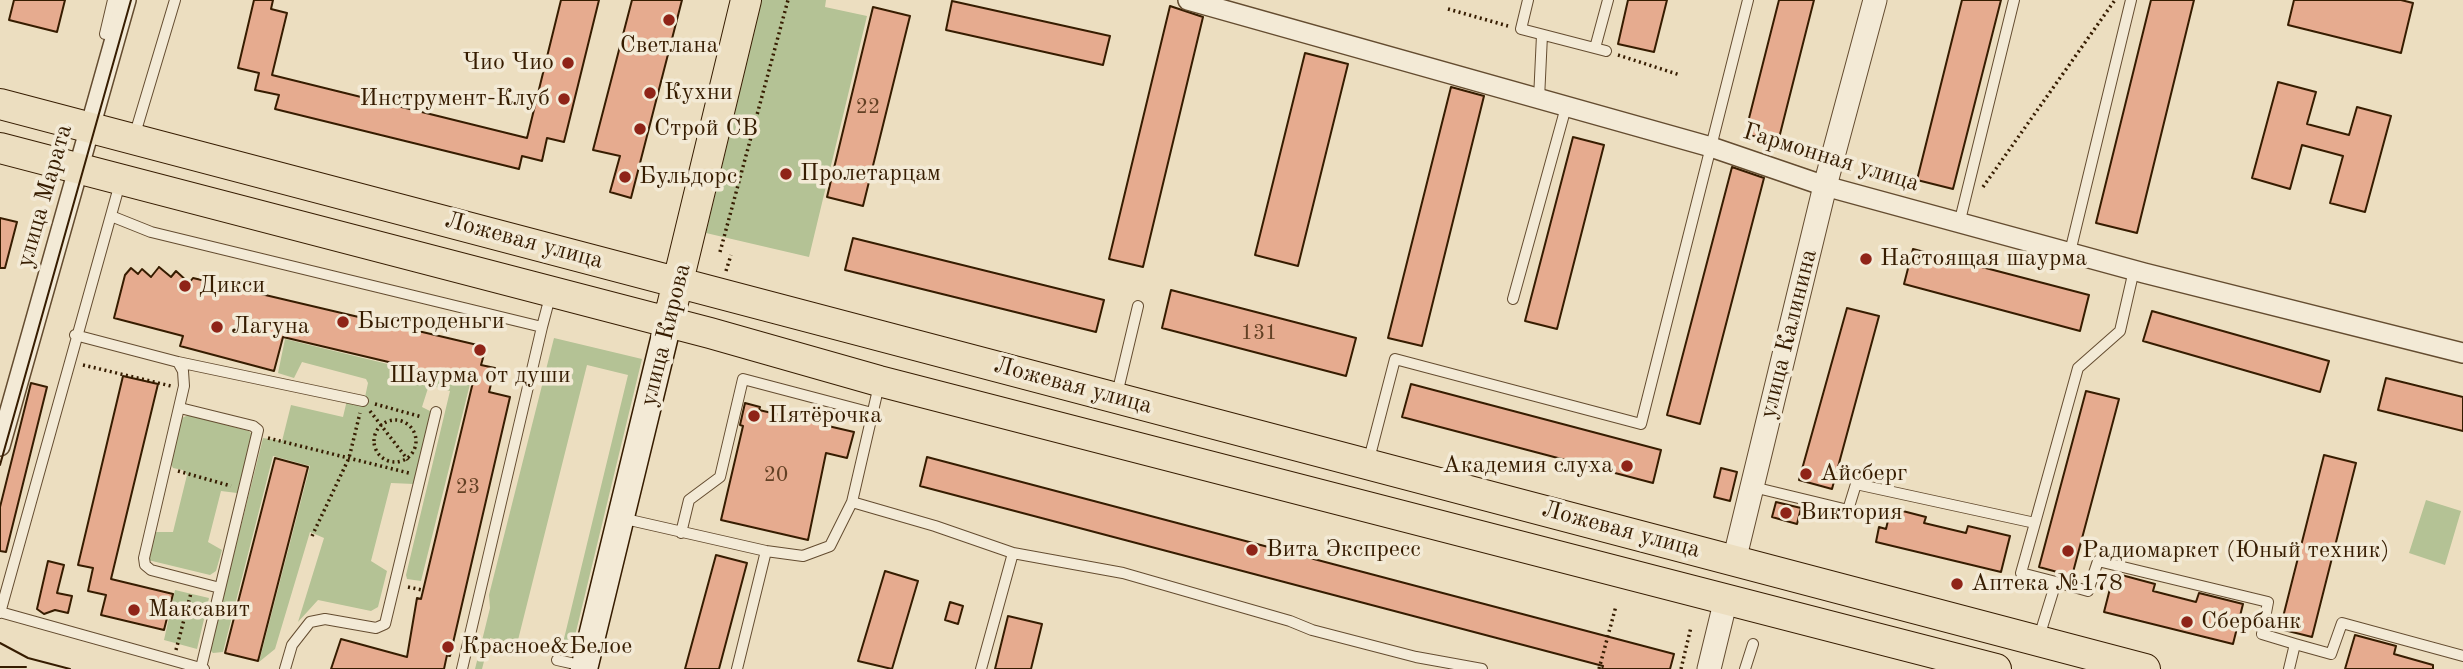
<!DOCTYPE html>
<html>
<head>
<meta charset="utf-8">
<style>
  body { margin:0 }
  canvas { display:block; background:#ecdec0 }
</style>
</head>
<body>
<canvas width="2463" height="669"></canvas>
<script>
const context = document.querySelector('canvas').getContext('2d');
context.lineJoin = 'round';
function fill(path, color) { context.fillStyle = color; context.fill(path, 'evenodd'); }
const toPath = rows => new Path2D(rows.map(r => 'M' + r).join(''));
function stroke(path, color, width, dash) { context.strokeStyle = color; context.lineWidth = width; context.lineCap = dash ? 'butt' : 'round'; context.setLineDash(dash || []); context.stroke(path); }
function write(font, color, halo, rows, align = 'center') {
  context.font = font + ' "Old Standard TT",serif'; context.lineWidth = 7; context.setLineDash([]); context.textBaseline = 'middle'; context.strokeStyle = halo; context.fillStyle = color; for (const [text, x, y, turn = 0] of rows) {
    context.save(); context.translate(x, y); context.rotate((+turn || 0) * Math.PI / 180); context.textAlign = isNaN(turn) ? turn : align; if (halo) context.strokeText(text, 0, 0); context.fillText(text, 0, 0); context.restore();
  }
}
fill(toPath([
  [762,0,826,0,825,7,867,16,809,257,706,233],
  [554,338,642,359,574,640,561,651,628,375,587,365,517,644,490,638,482,669,475,669,490,608,489,595],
  [285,339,470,384,421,581,407,579,406,575,450,391,429,385,422,407,432,412,414,484,391,483,371,561,387,571,378,607,371,611,318,600,298,622,324,538,310,532,275,649,259,662,310,466,273,456,223,652,213,653,210,650,263,438,282,441,291,405,343,417,347,400,365,397,368,383,366,379,302,362,294,378,278,373],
  [188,415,249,431,252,435,237,493,221,491,208,542,222,550,216,571,210,575,148,560,154,532,173,532,187,475,183,470,173,468,170,462,182,418],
  [2426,500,2461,511,2445,565,2409,553],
  [175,590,209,598,197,649,164,640]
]), '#b4c295');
const building = toPath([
  [14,0,65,0,57,32,9,20,14,0],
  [254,0,273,0,271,9,287,13,272,75,527,138,561,0,599,0,564,142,547,138,542,161,522,156,519,169,275,109,279,95,255,90,259,73,238,68,254,0],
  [632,0,682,0,631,198,610,192,620,156,593,150,632,0],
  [1628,0,1667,0,1654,52,1618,44,1628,0],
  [1779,0,1814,0,1778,142,1745,134,1779,0],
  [1962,0,2001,0,1953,189,1917,180,1962,0],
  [2151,0,2194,0,2137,233,2096,223,2151,0],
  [2294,0,2401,0,2413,3,2401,53,2288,25,2294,0],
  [952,1,1110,36,1103,65,946,30,952,1],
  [1170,6,1203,17,1143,267,1109,259,1170,6],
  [873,7,910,16,863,206,827,197,873,7],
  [1305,53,1348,64,1298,266,1255,255,1305,53],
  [2278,82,2316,92,2307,124,2349,135,2357,107,2391,116,2365,212,2330,203,2343,156,2302,145,2290,189,2252,178,2278,82],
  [1451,87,1484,96,1422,346,1388,338,1451,87],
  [1573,137,1604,145,1557,329,1525,321,1573,137],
  [1732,167,1764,178,1700,424,1667,415,1732,167],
  [0,218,17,222,5,268,0,268,0,218],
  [853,238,1104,300,1096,332,845,270,853,238],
  [1913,249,2089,295,2080,331,1904,284,1913,249],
  [159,267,171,277,176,271,189,283,193,278,486,347,481,365,495,368,489,392,510,397,450,656,447,655,444,669,331,669,341,639,407,657,417,598,421,599,473,382,283,337,274,371,180,346,183,336,114,318,125,275,131,268,138,274,142,269,151,277,159,267],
  [1171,290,1356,338,1346,376,1162,328,1171,290],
  [1847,308,1879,316,1832,489,1799,480,1847,308],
  [2152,311,2329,361,2320,392,2143,341,2152,311],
  [123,376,158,384,111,579,173,594,164,630,101,615,106,595,88,591,93,568,78,565,123,376],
  [2386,378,2463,397,2463,431,2378,410,2386,378],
  [31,383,47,387,6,552,0,551,0,507,31,383],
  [1411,384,1661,450,1653,483,1402,417,1411,384],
  [2086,391,2119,399,2072,576,2039,567,2086,391],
  [745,403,760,407,759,410,854,432,847,458,826,453,808,540,721,520,743,426,740,425,745,403],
  [2324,455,2356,463,2312,637,2280,629,2324,455],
  [927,457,1674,654,1670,669,1602,669,1603,666,920,486,927,457],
  [275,458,308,467,258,661,225,653,275,458],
  [1721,468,1737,472,1730,501,1714,497,1721,468],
  [1776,502,1801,508,1797,524,1772,517,1776,502],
  [1891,508,1926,517,1924,523,1966,533,1968,526,2010,536,2001,572,1876,542,1879,527,1886,529,1891,508],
  [716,555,747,563,719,669,685,669,716,555],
  [48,561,64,565,57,593,72,596,68,613,55,610,44,614,37,609,48,561],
  [885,571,918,581,892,669,858,661,885,571],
  [2114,573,2155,584,2153,591,2196,602,2199,593,2243,604,2233,644,2104,612,2114,573],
  [950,602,963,606,958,624,945,620,950,602],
  [1008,616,1042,624,1031,669,995,669,1008,616],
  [2355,635,2396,646,2394,654,2433,665,2433,669,2345,669,2355,635]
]);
fill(building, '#e6ab8f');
stroke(building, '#361c00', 2);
const service = toPath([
  [1528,0,1521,29,1606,51],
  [105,34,113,0],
  [1595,48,1608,0],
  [1539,99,1542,35],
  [134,137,175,0],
  [111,216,151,232,542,327,462,669],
  [1960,220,2014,0],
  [2070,252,2131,0],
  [1513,299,1566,107],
  [542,327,551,293],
  [75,335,178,362,363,401],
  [178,362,183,371,184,386,144,558,145,565,151,570,220,588],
  [1117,394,1138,306],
  [180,408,253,426,258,430,201,668],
  [1368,463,1395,359,1641,424,1748,0],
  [1753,487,1848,510,1856,484,2035,523,2021,573,2056,582,2039,637],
  [852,502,935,526,1013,553,1123,573,1290,621,1312,630,1416,657,1482,669],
  [621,518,766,551,803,556,830,546,852,502,879,385],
  [2035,523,2078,368,2120,331,2134,270],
  [681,533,689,500,720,477,743,379,872,413],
  [2056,582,2088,591,2098,561,2268,602,2262,634,2295,644,2289,669],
  [0,612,204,669],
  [0,613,120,183],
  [2295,644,2331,654,2342,623,2463,656],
  [557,660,584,666],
  [285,669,292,645,310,622,325,619,376,628,385,624,436,412],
  [737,669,766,551],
  [981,669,1013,553],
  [1745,669,1753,644]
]);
const minor = toPath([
  [1188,0,1711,147,1825,186,2144,273,2463,353],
  [0,446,126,0]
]);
const tertiary = toPath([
  [1734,561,1825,186,1875,0],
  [1709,669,1726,599]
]);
const secondary = toPath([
  [584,669,668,323]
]);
const primary = toPath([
  [0,104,2145,669],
  [0,148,710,333,879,381,1996,669],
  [668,323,746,0]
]);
stroke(service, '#644c30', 12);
stroke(minor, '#644c30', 22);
stroke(tertiary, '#644c30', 25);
stroke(secondary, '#361c00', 29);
stroke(primary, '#361c00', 32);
stroke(toPath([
  [1448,9,1508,26],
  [1618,55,1680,75],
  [1983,187,2115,0],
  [39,199,48,182],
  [720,252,788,0],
  [726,271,731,255],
  [83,365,171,386],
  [375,404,422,417],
  [370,411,408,460],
  '374 441a21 21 0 1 1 42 0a21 21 0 1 1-42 0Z',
  [268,438,409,473],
  [178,471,231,486],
  [312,536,349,458,360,413],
  [408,587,422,590],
  [176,650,191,593],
  [1599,669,1616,606],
  [1681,669,1691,627]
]), '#361c00', 3.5, [2, 3.5]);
stroke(service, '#f3ead6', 10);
stroke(minor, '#f3ead6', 19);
stroke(tertiary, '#f3ead6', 23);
stroke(secondary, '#f3ead6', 26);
stroke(primary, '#ecdec0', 30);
stroke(toPath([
  [0,465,131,0],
  [0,643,28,658,70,669],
  [0,667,26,667]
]), '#361c00', 2);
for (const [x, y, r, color] of [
  [669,20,7,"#8f2418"],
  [568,63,7,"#8f2418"],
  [650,93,7,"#8f2418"],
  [564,99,7,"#8f2418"],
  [640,129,7,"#8f2418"],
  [786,174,7,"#8f2418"],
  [625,177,7,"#8f2418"],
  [1866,259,7,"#8f2418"],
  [185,286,7,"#8f2418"],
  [343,322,7,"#8f2418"],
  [217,327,7,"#8f2418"],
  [480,350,7,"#8f2418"],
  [754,416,7,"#8f2418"],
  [1627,466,7,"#8f2418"],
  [1806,474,7,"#8f2418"],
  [1786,513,7,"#8f2418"],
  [1252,550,7,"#8f2418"],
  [2068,551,7,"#8f2418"],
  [1957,584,7,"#8f2418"],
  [134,610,7,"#8f2418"],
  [2187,622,7,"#8f2418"],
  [448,647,7,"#8f2418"]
]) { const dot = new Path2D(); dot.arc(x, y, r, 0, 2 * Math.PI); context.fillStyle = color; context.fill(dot); stroke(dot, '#f3ead6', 2.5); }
write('21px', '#624024', null, [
  ["22",868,107],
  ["131",1259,333],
  ["20",776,475],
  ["23",468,487]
]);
write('24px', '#361c00', '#f3ead6', [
  ["Светлана",669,46,"center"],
  ["Чио Чио",554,63,"right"],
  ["Кухни",664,93],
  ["Инструмент-Клуб",550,99,"right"],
  ["Строй СВ",654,129],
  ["Пролетарцам",800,174],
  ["Бульдорс",639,177],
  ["Настоящая шаурма",1880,259],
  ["Дикси",199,286],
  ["Быстроденьги",357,322],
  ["Лагуна",231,327],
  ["Шаурма от души",480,376,"center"],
  ["Пятёрочка",768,416],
  ["Академия слуха",1613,466,"right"],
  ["Айсберг",1820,474],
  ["Виктория",1800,513],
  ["Вита Экспресс",1266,550],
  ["Радиомаркет (Юный техник)",2082,551],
  ["Аптека №178",1971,584],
  ["Максавит",148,610],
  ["Сбербанк",2201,622],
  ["Красное&Белое",462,647]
], 'left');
write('24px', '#361c00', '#f3ead6', [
  ["Гармонная улица",1831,158,17],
  ["улица Марата",45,196,-74],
  ["Ложевая улица",524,241,15],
  ["улица Калинина",1789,334,-76],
  ["улица Кирова",666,335,-76],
  ["Ложевая улица",1073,386,15],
  ["Ложевая улица",1621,530,15]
]);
</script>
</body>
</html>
